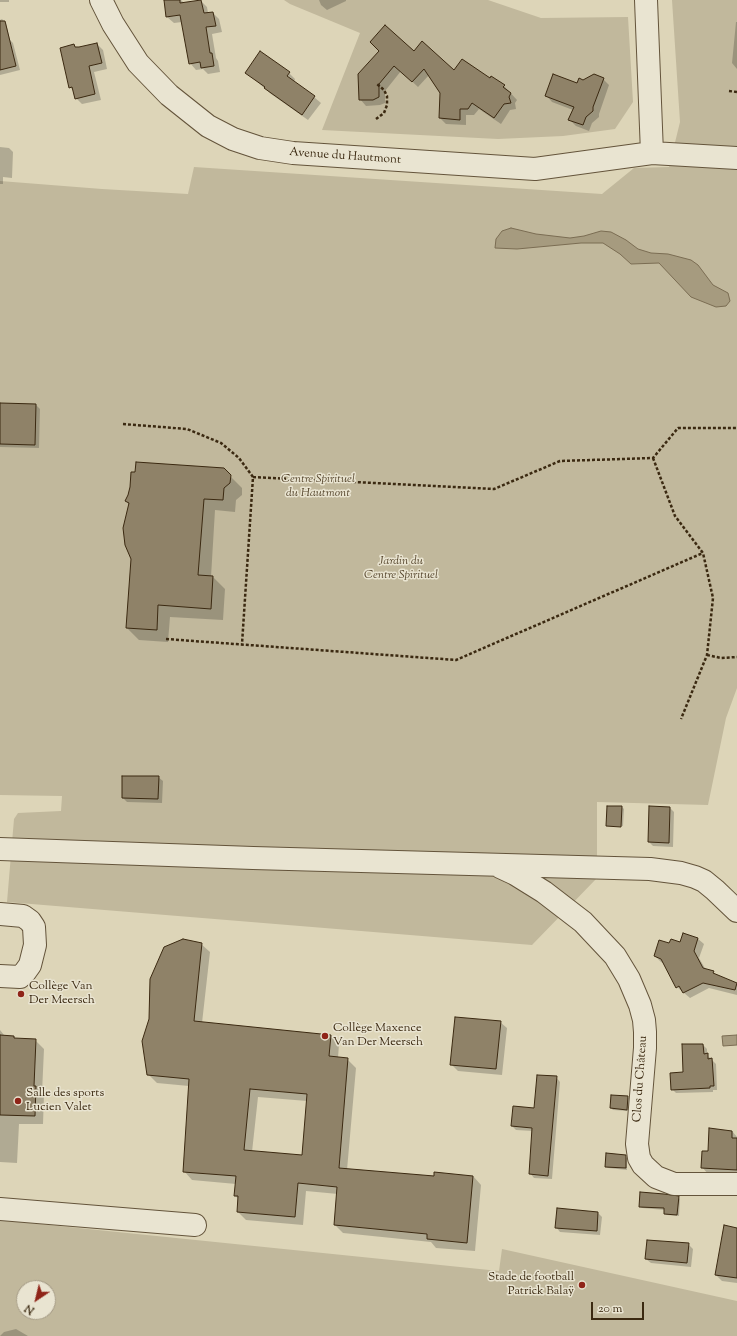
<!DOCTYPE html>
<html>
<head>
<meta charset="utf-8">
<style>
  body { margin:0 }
  #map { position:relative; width:737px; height:1336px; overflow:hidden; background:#ddd5b8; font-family:"Sorts Mill Goudy",serif }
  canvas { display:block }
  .north { position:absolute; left:16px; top:1280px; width:40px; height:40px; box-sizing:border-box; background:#e9e4d1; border:1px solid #a39984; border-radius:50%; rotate:215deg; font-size:11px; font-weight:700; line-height:16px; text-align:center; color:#3b2911 }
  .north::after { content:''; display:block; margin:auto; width:14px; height:18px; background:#8f2418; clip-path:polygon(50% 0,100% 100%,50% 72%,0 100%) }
  .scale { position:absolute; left:591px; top:1302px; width:53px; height:18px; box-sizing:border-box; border:2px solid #3b2911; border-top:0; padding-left:5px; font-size:12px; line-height:14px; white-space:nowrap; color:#3b2911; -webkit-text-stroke:3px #e9e4d1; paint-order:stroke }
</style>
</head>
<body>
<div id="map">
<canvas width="737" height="1336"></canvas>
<div class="north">N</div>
<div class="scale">20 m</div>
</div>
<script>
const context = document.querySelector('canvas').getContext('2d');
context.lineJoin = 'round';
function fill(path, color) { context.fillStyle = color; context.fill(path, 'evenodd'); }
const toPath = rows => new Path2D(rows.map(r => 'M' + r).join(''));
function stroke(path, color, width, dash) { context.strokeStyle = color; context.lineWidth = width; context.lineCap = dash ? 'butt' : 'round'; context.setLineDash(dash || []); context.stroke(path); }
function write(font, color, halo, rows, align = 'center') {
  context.font = font + ' "Sorts Mill Goudy",serif'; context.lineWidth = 3; context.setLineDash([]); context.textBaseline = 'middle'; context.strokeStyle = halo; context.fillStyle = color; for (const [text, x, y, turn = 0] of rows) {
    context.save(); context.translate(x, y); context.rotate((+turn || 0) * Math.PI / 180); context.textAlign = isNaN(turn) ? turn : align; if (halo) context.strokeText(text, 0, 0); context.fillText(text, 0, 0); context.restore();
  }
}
fill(toPath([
  [284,0,488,0,541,18,628,17,633,102,615,129,563,136,498,139,322,130,360,33,290,4],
  [672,0,737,0,737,688,726,718,708,805,597,802,597,878,532,945,7,902,14,819,18,813,61,811,62,796,0,795,0,181,102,189,188,194,194,167,602,194,634,168,669,167,680,122],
  [0,1220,499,1271,502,1249,737,1301,737,1336,0,1336],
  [24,1288,48,1288,48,1312,24,1312]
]), '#c1b89c');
const water = toPath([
  [511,228,536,234,570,238,584,236,601,231,611,232,626,240,638,249,651,253,668,254,691,260,698,265,713,285,728,293,730,301,726,306,716,307,691,297,659,263,631,264,620,254,603,243,581,243,517,249,495,248,496,239,502,231,511,228],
  [737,1035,737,1045,723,1046,722,1036,737,1035]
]);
fill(water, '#a69b7f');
stroke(water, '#7b6d53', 1);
fill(toPath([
  [0,0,9,0,9,2,0,2],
  [169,0,181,0,184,3,201,1,207,7,208,13,213,13,219,19,222,32,212,34,216,58,218,61,220,72,208,74,203,69,196,70,190,63,182,22,174,23,167,17,165,1],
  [319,0,346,0,346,1,327,10,321,5],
  [2,19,6,23,10,40,13,43,20,70,0,75,0,20],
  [736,22,737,22,737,69,732,63],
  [97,44,103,50,107,69,94,72,101,100,82,104,76,98,74,91,70,87,74,46,77,48],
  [414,52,454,72,490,80,504,86,517,100,515,103,516,109,510,110,501,124,479,109,474,115,466,115,466,125,446,124,440,118,441,92,429,75,418,87,401,71,385,91,385,103,380,105,366,106,360,99,359,74],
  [246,72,289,73,295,79,294,82,314,97,321,103,308,120,271,94],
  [603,79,609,85,599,114,599,117,592,123,589,131,576,126,570,120,573,110,552,102,546,95,577,84,583,81],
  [0,147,9,148,13,152,12,178,3,177,3,184,0,184],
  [0,404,36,405,40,409,39,448,0,447],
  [223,469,242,488,242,495,236,500,235,512,215,510,211,577,213,577,225,589,223,620,170,617,168,642,139,640,127,628,132,559,129,504,126,501],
  [158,777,163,781,162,803,127,802,123,798],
  [622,807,624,809,623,826,608,825],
  [650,808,670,808,674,812,673,847,653,846,649,842],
  [697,938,704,944,699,958,706,970,713,972,716,975,737,984,737,995,709,988,690,998,677,987,665,964,661,962,655,956,670,944,681,943],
  [201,944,210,952,202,1023,331,1036,339,1044,338,1058,347,1059,356,1068,347,1170,434,1177,473,1176,481,1185,475,1251,436,1248,431,1242,343,1233,335,1225,338,1194,306,1191,303,1225,246,1220,238,1212,239,1199,235,1196,236,1184,192,1180,184,1171,189,1086,157,1083,148,1074],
  [258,1097,307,1101,303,1156,252,1152],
  [500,1022,507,1028,502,1075,458,1071,451,1064],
  [0,1030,4,1035,14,1037,16,1039,35,1040,44,1049,42,1093,44,1095,43,1124,19,1124,17,1163,0,1162],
  [683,1045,703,1045,707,1049,707,1055,716,1064,717,1090,713,1090,713,1092,676,1093,672,1089,684,1073],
  [556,1077,560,1082,552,1179,534,1178,530,1173,533,1131,516,1130,512,1126,535,1109],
  [612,1096,628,1097,630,1099,629,1111,613,1110,611,1108],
  [732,1131,737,1137,737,1175,708,1174,702,1167,709,1152],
  [625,1156,627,1158,627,1170,608,1168,606,1166],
  [678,1197,680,1199,679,1216,667,1215,665,1214,665,1210,642,1208,640,1206],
  [598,1213,602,1217,600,1235,560,1232,556,1227],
  [737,1227,737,1283,722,1281,716,1275],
  [688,1244,693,1249,691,1267,651,1263,646,1259],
  [16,1329,28,1336,0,1336,4,1332]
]), '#0003');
const building = toPath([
  [164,0,180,0,180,3,201,0,204,13,213,12,216,26,206,27,210,53,212,53,214,66,201,68,200,62,189,64,180,15,166,17,164,0],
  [0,21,5,21,16,66,0,70,0,21],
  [385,25,414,51,422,41,454,70,462,59,490,78,491,76,505,85,503,87,511,93,509,97,511,103,504,104,494,118,472,103,468,109,460,109,460,120,439,118,440,93,424,69,412,82,394,66,379,84,379,97,373,100,359,100,358,74,379,51,370,42,385,25],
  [97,43,102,63,89,66,95,94,75,99,72,87,69,88,60,48,74,44,75,47,79,47,97,43],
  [260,51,290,72,287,76,315,96,302,115,264,88,265,87,245,73,260,51],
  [553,74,577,83,579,78,583,80,594,74,604,78,593,107,593,111,586,117,583,125,568,120,574,107,545,96,553,74],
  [0,403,36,404,35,445,0,444,0,403],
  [136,462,224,468,231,475,230,483,224,488,223,500,204,499,198,575,213,576,211,609,158,605,157,630,126,628,131,559,125,545,123,528,129,503,125,501,128,495,130,487,131,472,135,472,136,462],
  [122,776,159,776,158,799,122,798,122,776],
  [607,806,622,806,621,827,606,826,607,806],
  [649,806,670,807,669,843,648,842,649,806],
  [683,933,698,938,694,951,703,968,714,971,713,973,737,983,735,990,703,983,683,993,679,986,676,988,661,959,654,956,659,940,669,943,671,939,680,942,683,933],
  [183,939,202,943,194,1021,331,1035,329,1056,348,1058,339,1168,434,1176,434,1172,473,1176,467,1243,427,1239,427,1234,334,1225,337,1187,298,1183,295,1217,237,1212,238,1196,234,1196,236,1176,183,1172,189,1079,147,1075,142,1041,149,1019,150,979,164,947,183,939],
  [250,1089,307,1094,302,1155,244,1150,250,1089],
  [455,1017,501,1021,496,1069,450,1065,455,1017],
  [0,1035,14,1036,14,1038,36,1039,34,1086,36,1086,35,1116,0,1115,0,1035],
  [682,1044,703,1044,704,1054,708,1053,708,1059,712,1058,714,1086,710,1086,710,1088,671,1090,670,1073,683,1072,682,1044],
  [537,1075,557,1076,548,1176,529,1174,532,1128,511,1126,513,1106,534,1108,537,1075],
  [611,1095,628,1096,627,1110,610,1108,611,1095],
  [709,1128,732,1131,732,1138,737,1138,737,1170,701,1168,702,1151,708,1151,709,1128],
  [606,1153,626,1155,626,1168,605,1167,606,1153],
  [640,1192,664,1194,679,1196,677,1215,664,1214,664,1208,639,1207,640,1192],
  [557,1208,598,1212,597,1231,555,1228,557,1208],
  [724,1225,737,1228,737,1278,715,1275,724,1225],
  [647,1240,689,1243,687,1263,645,1259,647,1240]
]);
fill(building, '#8f8268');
stroke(building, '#3b2911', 1);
const minor = toPath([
  [101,0,113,24,138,63,169,95,208,126,233,139,260,148,293,153,535,169,652,153,737,158],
  [646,0,652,153],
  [0,849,253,858,650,869,681,873,695,877,704,881,715,890,737,911],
  [500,867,515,874,544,892,583,922,615,956,629,979,640,1005,644,1020,645,1032,645,1048,637,1144,639,1158,643,1165,656,1177,674,1184,737,1184],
  [0,914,23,916,30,921,34,927,35,945,30,965,25,972,20,977,0,976],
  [0,1209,195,1225]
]);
stroke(minor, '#64543b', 24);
stroke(toPath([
  [729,91,737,92],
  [376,119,384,113,387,105,387,96,384,90,377,84],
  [123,424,187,429,221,443,239,458,253,477,242,644],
  [653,458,675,516,703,553,713,598,707,655,681,719],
  [253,477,494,489,560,461,653,458,678,428,737,428],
  [166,639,456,660,703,553],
  [707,655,721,658,737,657]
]), '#3b2911', 2.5, [3, 2]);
stroke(minor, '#e9e4d1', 22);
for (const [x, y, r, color] of [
  [21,994,4,"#8f2418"],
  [325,1036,4,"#8f2418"],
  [18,1101,4,"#8f2418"],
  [582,1285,4,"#8f2418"]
]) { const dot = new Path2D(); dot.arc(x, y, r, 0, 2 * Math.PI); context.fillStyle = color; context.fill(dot); stroke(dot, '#e9e4d1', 1.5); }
write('12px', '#3b2911', '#e9e4d1', [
  ["Avenue du Hautmont",345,157,4],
  ["Clos du Château",641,1079,-86]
]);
write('italic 12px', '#56462d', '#e9e4d1', [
  ["Centre Spirituel",318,480],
  ["du Hautmont",318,494],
  ["Jardin du",401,562],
  ["Centre Spirituel",401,576]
]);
write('12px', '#3b2911', '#e9e4d1', [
  ["Collège Van",29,987],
  ["Der Meersch",29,1001],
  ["Collège Maxence",333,1029],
  ["Van Der Meersch",333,1043],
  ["Salle des sports",26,1094],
  ["Lucien Valet",26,1108],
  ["Stade de football",574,1278,"right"],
  ["Patrick Balaÿ",574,1292,"right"]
], 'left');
</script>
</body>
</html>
